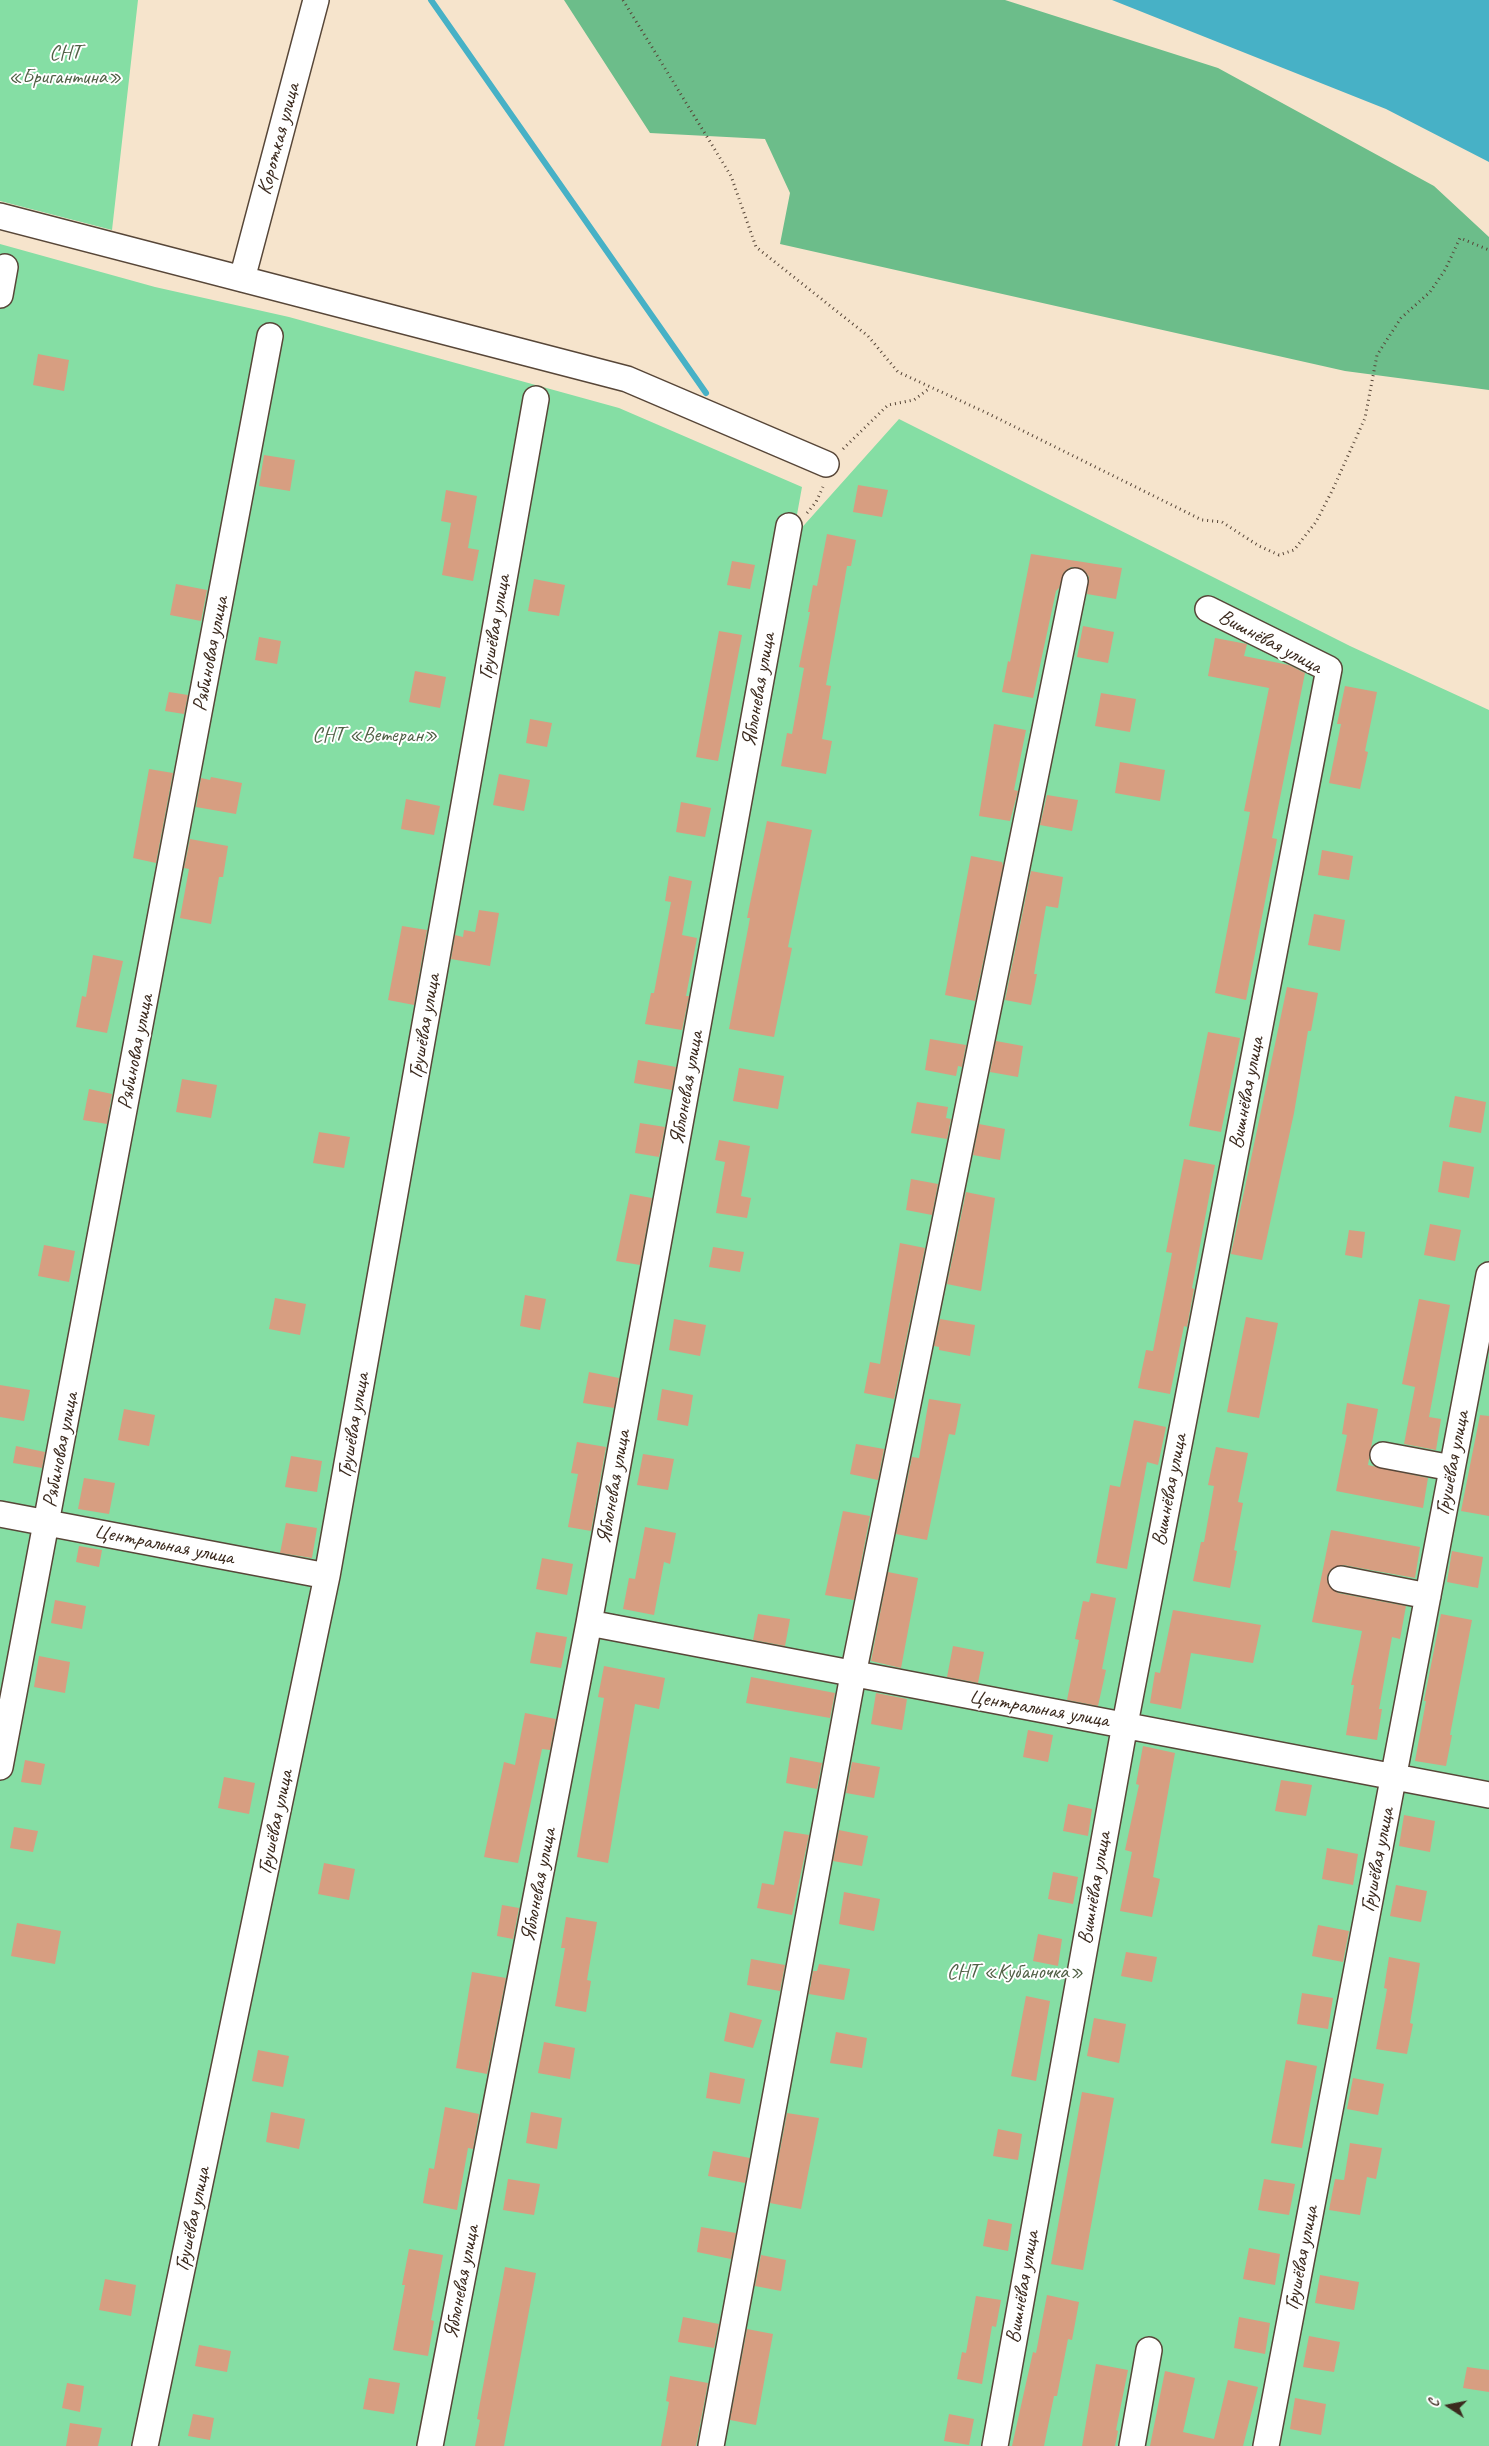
<!DOCTYPE html>
<html>
<head>
<meta charset="utf-8">
<style>
  body { margin:0 }
  #map { position:relative; width:1489px; height:2446px; overflow:hidden; background:#f6e4cc; font-family:Caveat,sans-serif }
  canvas { display:block }
  .north { position:absolute; left:1424px; top:2381px; width:50px; height:50px; -webkit-text-stroke:4px #fff; paint-order:stroke; rotate:281deg; font-size:14px; font-weight:700; line-height:20px; text-align:center; color:#3b2a1e }
  .north::after { content:''; display:block; margin:auto; width:18px; height:22px; background:#3b2a1e; clip-path:polygon(50% 0,100% 100%,50% 72%,0 100%) }
</style>
</head>
<body>
<div id="map">
<canvas width="1489" height="2446"></canvas>
<div class="north">С</div>
</div>
<script>
const context = document.querySelector('canvas').getContext('2d');
context.lineJoin = 'round';
function fill(path, color) { context.fillStyle = color; context.fill(path, 'evenodd'); }
const toPath = rows => new Path2D(rows.map(r => 'M' + r).join(''));
function stroke(path, color, width, dash) { context.strokeStyle = color; context.lineWidth = width; context.lineCap = dash ? 'butt' : 'round'; context.setLineDash(dash || []); context.stroke(path); }
function write(font, color, halo, rows, align = 'center') {
  context.font = font + ' Caveat,sans-serif'; context.lineWidth = 4; context.setLineDash([]); context.textBaseline = 'middle'; context.strokeStyle = halo; context.fillStyle = color; for (const [text, x, y, turn = 0] of rows) {
    context.save(); context.translate(x, y); context.rotate((+turn || 0) * Math.PI / 180); context.textAlign = isNaN(turn) ? turn : align; if (halo) context.strokeText(text, 0, 0); context.fillText(text, 0, 0); context.restore();
  }
}
fill(toPath([
  [0,0,138,0,112,230,0,201],
  [0,244,155,287,289,317,619,408,802,487,596,1621,436,2446,0,2446],
  [899,419,1350,646,1489,710,1489,2446,439,2446,603,1614,797,533]
]), '#85dea4');
fill(toPath([
  [564,0,1005,0,1218,68,1434,186,1489,237,1489,390,1345,371,780,244,790,193,765,139,650,133]
]), '#6cbd8a');
fill(toPath([
  [1112,0,1489,0,1489,162,1386,109]
]), '#47b1c6');
stroke(toPath([
  [431,0,706,393]
]), '#47b1c6', 6);
fill(toPath([
  [38,354,69,360,64,391,33,385],
  [264,455,295,460,290,491,259,486],
  [858,485,888,490,882,517,853,512],
  [446,490,477,496,468,548,479,550,473,581,442,575,451,523,441,521],
  [827,534,856,540,851,566,847,566,826,685,831,686,822,739,832,741,826,774,781,766,787,733,792,734,804,668,799,667,810,612,808,612,813,585,817,586],
  [1031,554,1122,568,1116,599,1087,594,1089,577,1084,570,1071,567,1064,572,1059,588,1056,591,1033,698,1002,692,1008,661,1010,662],
  [732,561,755,565,750,589,727,585],
  [534,579,565,585,559,616,528,611],
  [176,584,207,590,201,621,170,615],
  [1083,626,1114,632,1108,663,1077,657],
  [719,631,742,635,718,761,696,757],
  [259,637,281,641,277,664,255,660],
  [1215,638,1247,644,1244,656,1289,665,1305,673,1272,838,1277,839,1246,1000,1215,993,1250,812,1244,811,1269,688,1208,676],
  [415,671,446,677,440,708,409,702],
  [1345,686,1377,692,1365,751,1368,752,1360,789,1329,783,1341,724,1337,724],
  [169,692,188,695,184,714,165,711],
  [1101,693,1136,699,1130,732,1095,726],
  [530,719,552,723,547,747,526,743],
  [994,724,1026,730,1014,790,1018,791,1010,821,979,816],
  [1120,762,1165,770,1160,801,1115,793],
  [149,769,173,773,156,863,133,858],
  [499,774,530,780,524,811,493,805],
  [211,777,242,783,236,814,196,807,201,778,210,780],
  [1047,795,1078,800,1072,831,1040,825],
  [406,799,440,806,434,835,401,829],
  [681,802,711,808,705,837,676,832],
  [767,821,812,830,788,947,792,948,774,1037,729,1029,750,918,747,918],
  [190,839,228,846,223,877,219,877,211,924,180,918,189,869,184,868],
  [1322,850,1353,856,1349,880,1318,875],
  [971,856,1002,862,1003,866,975,1001,945,995],
  [1031,871,1063,877,1058,908,1046,906,1034,974,1037,974,1031,1005,1005,1000],
  [669,876,692,881,682,935,697,938,686,996,689,996,682,1030,645,1024,651,993,654,993,671,902,665,901],
  [479,910,499,913,490,966,451,959,455,935,463,937,464,930,475,932],
  [1314,914,1345,920,1340,951,1308,945],
  [402,926,427,930,414,1005,388,1000],
  [93,955,123,961,107,1033,76,1027,82,996,86,997],
  [1287,987,1318,993,1311,1031,1308,1031,1294,1113,1262,1260,1231,1254],
  [1208,1032,1240,1038,1221,1132,1189,1126],
  [930,1039,966,1045,962,1067,958,1066,956,1076,925,1070],
  [996,1041,1023,1046,1018,1077,990,1072],
  [638,1060,676,1067,672,1090,634,1083],
  [739,1068,784,1076,778,1109,733,1101],
  [182,1079,217,1085,211,1118,176,1112],
  [89,1089,112,1094,107,1124,83,1120],
  [1455,1096,1486,1102,1481,1133,1449,1127],
  [917,1102,948,1107,946,1118,951,1119,947,1139,911,1133],
  [640,1123,665,1127,659,1157,635,1153],
  [979,1124,1005,1129,1000,1160,973,1155],
  [319,1132,350,1137,344,1168,313,1163],
  [719,1140,750,1146,741,1196,751,1198,747,1218,716,1213,725,1162,715,1160],
  [1184,1159,1215,1165,1192,1288,1194,1289,1187,1327,1184,1326,1170,1394,1138,1388,1146,1350,1153,1351,1172,1253,1166,1252],
  [1443,1161,1474,1167,1469,1198,1438,1192],
  [911,1179,938,1184,932,1215,906,1210],
  [966,1192,995,1198,981,1291,947,1284],
  [630,1194,652,1198,640,1265,616,1261],
  [1430,1224,1461,1230,1455,1261,1424,1255],
  [1349,1230,1365,1232,1362,1258,1345,1255],
  [900,1243,925,1248,894,1399,864,1393,870,1362,880,1364],
  [44,1245,75,1251,69,1282,38,1276],
  [713,1247,744,1252,740,1272,709,1267],
  [525,1295,546,1299,540,1330,520,1326],
  [275,1298,306,1304,300,1335,269,1329],
  [1419,1299,1450,1305,1429,1417,1441,1419,1436,1450,1404,1444,1415,1387,1402,1384],
  [1246,1317,1278,1323,1259,1418,1227,1412],
  [674,1319,706,1325,700,1356,669,1350],
  [940,1319,975,1325,970,1356,939,1350,939,1347,934,1346],
  [589,1372,619,1378,614,1408,583,1403],
  [0,1385,30,1390,24,1421,0,1417],
  [662,1389,693,1395,688,1426,657,1420],
  [929,1399,961,1404,955,1435,949,1434,927,1540,896,1534,912,1457,919,1458],
  [1347,1403,1378,1409,1368,1465,1428,1478,1423,1508,1336,1491,1347,1435,1342,1434],
  [124,1409,155,1415,149,1446,118,1440],
  [1480,1415,1489,1416,1489,1516,1461,1511],
  [1134,1420,1166,1427,1158,1465,1147,1462,1127,1569,1096,1563,1110,1485,1120,1487],
  [577,1442,606,1447,591,1531,568,1527,578,1474,571,1473],
  [856,1444,884,1449,878,1480,850,1474],
  [16,1446,45,1452,42,1468,13,1463],
  [1216,1447,1248,1453,1238,1502,1243,1503,1234,1550,1237,1551,1230,1588,1193,1581,1201,1542,1204,1542,1214,1486,1208,1485],
  [643,1454,674,1459,668,1490,637,1485],
  [291,1456,322,1461,317,1492,285,1487],
  [84,1478,115,1483,109,1514,78,1509],
  [843,1511,870,1516,854,1600,825,1595],
  [286,1523,317,1528,312,1558,280,1553],
  [645,1527,676,1533,670,1564,664,1562,654,1615,623,1609,629,1578,635,1579],
  [1331,1530,1420,1547,1415,1578,1343,1565,1331,1569,1327,1576,1328,1584,1338,1593,1406,1606,1400,1639,1392,1637,1379,1709,1382,1709,1377,1740,1346,1735,1354,1685,1351,1685,1362,1631,1312,1622],
  [79,1546,102,1550,99,1567,76,1562],
  [1452,1551,1483,1557,1478,1588,1447,1582],
  [542,1558,573,1564,567,1595,536,1589],
  [888,1572,918,1578,901,1668,871,1661],
  [1091,1593,1116,1598,1102,1669,1106,1670,1098,1706,1067,1700,1079,1640,1075,1639,1083,1601,1089,1602],
  [55,1600,86,1606,82,1629,51,1623],
  [1173,1610,1261,1625,1253,1663,1191,1653,1181,1709,1150,1703,1155,1672,1160,1673],
  [758,1614,790,1619,785,1646,753,1640],
  [1441,1614,1472,1620,1450,1735,1452,1735,1446,1766,1415,1761,1426,1701,1424,1701],
  [536,1632,567,1637,561,1668,530,1663],
  [953,1646,984,1652,978,1683,947,1677],
  [39,1656,70,1662,65,1693,34,1687],
  [604,1666,665,1678,659,1709,635,1704,608,1863,577,1857,604,1698,598,1697],
  [751,1677,835,1693,830,1718,746,1703],
  [876,1693,907,1699,902,1730,871,1724],
  [525,1713,556,1719,550,1750,542,1749,518,1863,484,1857,504,1762,515,1765],
  [1028,1730,1053,1735,1048,1762,1023,1757],
  [1143,1746,1175,1753,1153,1877,1160,1879,1152,1917,1120,1911,1132,1852,1125,1850,1139,1785,1136,1784],
  [790,1757,822,1763,817,1789,786,1783],
  [25,1760,45,1764,41,1785,21,1782],
  [852,1762,880,1767,874,1798,846,1793],
  [224,1777,255,1783,249,1814,218,1808],
  [1281,1780,1312,1785,1306,1816,1275,1811],
  [1068,1804,1092,1809,1088,1836,1063,1831],
  [1404,1815,1435,1821,1430,1852,1399,1846],
  [14,1827,38,1831,33,1852,10,1848],
  [839,1830,868,1836,862,1866,833,1861],
  [784,1831,809,1835,792,1915,757,1908,762,1883,774,1885],
  [1327,1848,1358,1854,1353,1885,1322,1879],
  [324,1863,355,1869,349,1900,318,1894],
  [1053,1872,1078,1877,1073,1904,1048,1899],
  [1396,1885,1427,1891,1421,1922,1390,1916],
  [844,1892,880,1899,874,1931,839,1924],
  [502,1905,519,1908,513,1939,497,1936],
  [566,1917,597,1922,587,1980,591,1981,586,2012,555,2006,565,1948,561,1948],
  [17,1923,61,1931,55,1964,11,1956],
  [1318,1925,1349,1931,1343,1962,1312,1956],
  [1038,1934,1062,1939,1058,1966,1033,1961],
  [1126,1952,1157,1957,1152,1982,1121,1976],
  [1389,1957,1420,1963,1410,2023,1413,2024,1407,2054,1376,2049,1387,1989,1384,1988],
  [751,1959,785,1965,780,1991,747,1985],
  [819,1964,850,1969,844,2000,809,1994,813,1971,817,1971],
  [472,1972,506,1978,487,2074,456,2068],
  [1302,1993,1333,1998,1328,2029,1297,2024],
  [1026,1996,1050,2001,1036,2081,1011,2076],
  [730,2012,762,2020,753,2048,724,2041],
  [1094,2018,1126,2024,1119,2063,1087,2056],
  [836,2032,867,2038,862,2068,830,2063],
  [544,2042,575,2048,570,2079,538,2073],
  [258,2050,289,2056,283,2087,252,2081],
  [1286,2060,1317,2066,1302,2148,1271,2143],
  [710,2072,745,2079,740,2104,706,2098],
  [1353,2078,1384,2084,1378,2115,1347,2109],
  [1082,2092,1114,2098,1083,2270,1051,2264],
  [445,2107,479,2114,473,2149,468,2148,457,2210,423,2203,429,2168,434,2169],
  [271,2112,305,2119,299,2149,266,2142],
  [531,2112,562,2118,557,2149,526,2143],
  [787,2113,819,2118,801,2209,770,2203],
  [998,2129,1022,2134,1018,2160,993,2156],
  [1350,2143,1382,2148,1376,2179,1367,2177,1360,2215,1329,2210,1335,2179,1344,2180],
  [713,2151,750,2158,745,2183,708,2176],
  [508,2179,540,2184,534,2215,503,2210],
  [1264,2179,1295,2184,1289,2215,1258,2210],
  [988,2219,1012,2224,1008,2251,983,2246],
  [701,2227,736,2233,731,2259,697,2252],
  [1249,2248,1280,2254,1275,2285,1243,2279],
  [409,2249,443,2255,431,2320,434,2321,428,2356,393,2350,405,2285,402,2285],
  [761,2255,786,2260,781,2291,755,2286],
  [505,2267,536,2273,504,2446,475,2446,480,2420,477,2419],
  [1320,2275,1359,2282,1354,2310,1315,2303],
  [105,2279,136,2285,131,2316,99,2310],
  [1047,2295,1079,2302,1072,2340,1068,2339,1057,2396,1054,2396,1044,2446,1012,2446,1033,2352,1036,2353],
  [976,2296,1001,2300,996,2327,992,2326,982,2384,957,2379,962,2352,966,2353],
  [683,2317,719,2324,714,2348,678,2342],
  [1239,2317,1270,2323,1265,2354,1234,2348],
  [747,2329,773,2334,756,2425,730,2420],
  [1309,2336,1340,2342,1334,2372,1303,2367],
  [199,2345,231,2351,227,2372,195,2366],
  [1096,2364,1128,2370,1116,2430,1118,2431,1115,2446,1082,2446],
  [1467,2367,1489,2370,1489,2392,1463,2388],
  [1165,2371,1195,2378,1183,2432,1214,2439,1228,2380,1258,2387,1243,2446,1150,2446],
  [670,2376,708,2383,696,2446,661,2446,669,2402,666,2401],
  [369,2378,400,2383,394,2414,363,2409],
  [67,2383,84,2386,80,2412,62,2408],
  [1295,2398,1326,2404,1321,2435,1290,2429],
  [193,2414,214,2418,210,2440,188,2436],
  [949,2414,974,2419,969,2445,944,2441],
  [70,2423,102,2428,98,2446,66,2446]
]), '#d79e81');
const minor = toPath([
  [0,216,627,379,826,464],
  [242,279,316,0],
  [0,295,5,267],
  [1383,1455,1452,1468],
  [0,1514,327,1576],
  [1341,1579,1428,1596],
  [589,1623,1489,1795],
  [0,1767,270,336],
  [145,2446,327,1576,536,399],
  [430,2446,589,1623,789,526],
  [711,2446,853,1675,1075,581],
  [995,2446,1125,1724,1329,669,1208,609],
  [1132,2446,1149,2350],
  [1266,2446,1489,1275]
]);
stroke(minor, '#574638', 28);
stroke(toPath([
  [623,0,731,176,756,247,868,336,898,372,987,413,1202,520,1222,522,1259,546,1279,555,1294,550,1316,522,1333,489,1365,418,1377,355,1401,318,1430,292,1445,270,1460,238,1489,250],
  [843,449,888,405,914,400,930,388],
  [807,513,816,502,823,487]
]), '#574638', 3, [1, 4]);
stroke(minor, '#fff', 25);
write('21px', '#516046', '#fff', [
  ["СНТ",65,53],
  ["«Бригантина»",65,77],
  ["СНТ «Ветеран»",375,735],
  ["СНТ «Кубаночка»",1015,1972]
]);
write('21px', '#3b2a1e', '#fff', [
  ["Короткая улица",279,139,-75],
  ["Грушёвая улица",495,627,-80],
  ["Вишнёвая улица",1270,642,28],
  ["Рябиновая улица",211,654,-79],
  ["Яблоневая улица",759,690,-80],
  ["Грушёвая улица",425,1026,-80],
  ["Рябиновая улица",136,1052,-79],
  ["Яблоневая улица",687,1088,-80],
  ["Вишнёвая улица",1247,1093,-79],
  ["Грушёвая улица",354,1425,-80],
  ["Рябиновая улица",61,1450,-79],
  ["Грушёвая улица",1453,1463,-79],
  ["Яблоневая улица",614,1487,-80],
  ["Вишнёвая улица",1170,1490,-79],
  ["Центральная улица",164,1545,11],
  ["Центральная улица",1039,1709,10],
  ["Грушёвая улица",276,1822,-78],
  ["Грушёвая улица",1378,1860,-79],
  ["Яблоневая улица",539,1885,-79],
  ["Вишнёвая улица",1095,1888,-80],
  ["Грушёвая улица",193,2219,-78],
  ["Грушёвая улица",1302,2258,-79],
  ["Яблоневая улица",462,2282,-79],
  ["Вишнёвая улица",1023,2287,-80]
]);
</script>
</body>
</html>
